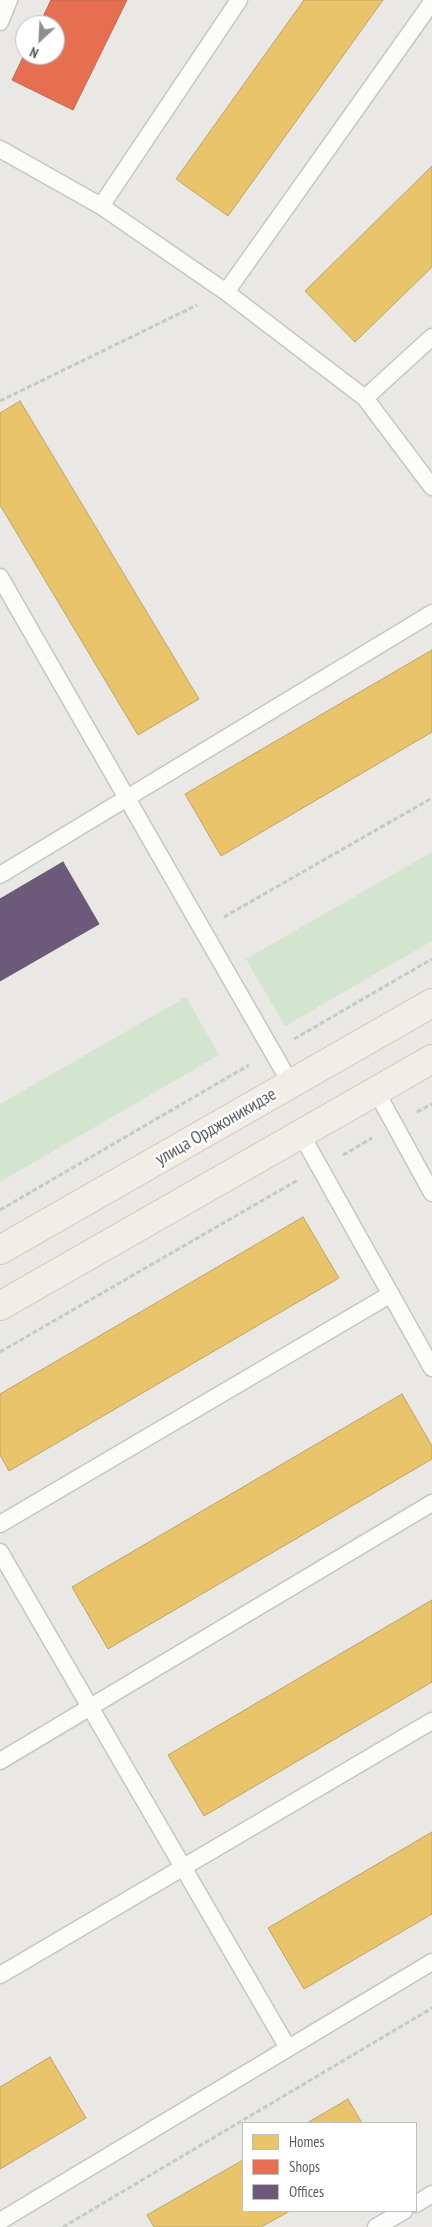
<!DOCTYPE html>
<html>
<head>
<meta charset="utf-8">
<style>
  body { margin:0 }
  #map { position:relative; width:432px; height:2227px; overflow:hidden; background:#e9e8e4; font-family:"PT Sans Narrow",sans-serif }
  canvas { display:block }
  .legend { position:absolute; left:242px; top:2122px; width:175px; height:90px; box-sizing:border-box; background:#fff; border:1px solid #bdbfc0; margin:0; padding:6px 9px; list-style:none; font-size:15px; color:#5a5e61 }
  .legend li { display:flex; align-items:center; gap:10px; height:25px }
  .legend b { width:25px; border:1px solid #bdbfc0 }
  .north { position:absolute; left:15px; top:15px; width:50px; height:50px; box-sizing:border-box; background:#fff; border:1px solid #bdbfc0; border-radius:50%; rotate:205deg; font-size:14px; font-weight:700; line-height:20px; text-align:center; color:#5a5e61 }
  .north::after { content:''; display:block; margin:auto; width:18px; height:22px; background:#8c8e8f; clip-path:polygon(50% 0,100% 100%,50% 72%,0 100%) }
</style>
</head>
<body>
<div id="map">
<canvas width="432" height="2227"></canvas>
<ul class="legend">
<li><b style="height:14px;background:#e9c46a"></b>Homes</li>
<li><b style="height:14px;background:#e76f51"></b>Shops</li>
<li><b style="height:14px;background:#6d597a"></b>Offices</li>
</ul>
<div class="north">N</div>
</div>
<script>
const context = document.querySelector('canvas').getContext('2d');
context.lineJoin = 'round';
function fill(path, color) { context.fillStyle = color; context.fill(path, 'evenodd'); }
const toPath = rows => new Path2D(rows.map(r => 'M' + r).join(''));
function stroke(path, color, width, dash) { context.strokeStyle = color; context.lineWidth = width; context.lineCap = dash ? 'butt' : 'round'; context.setLineDash(dash || []); context.stroke(path); }
function write(font, color, halo, rows, align = 'center') {
  context.font = font + ' "PT Sans Narrow",sans-serif'; context.lineWidth = 5; context.setLineDash([]); context.textBaseline = 'middle'; context.strokeStyle = halo; context.fillStyle = color; for (const [text, x, y, turn = 0] of rows) {
    context.save(); context.translate(x, y); context.rotate((+turn || 0) * Math.PI / 180); context.textAlign = isNaN(turn) ? turn : align; if (halo) context.strokeText(text, 0, 0); context.fillText(text, 0, 0); context.restore();
  }
}
fill(toPath([
  [432,852,432,941,285,1026,246,959],
  [186,997,219,1055,0,1182,0,1104]
]), '#d3e5cf');
const homes = toPath([
  [304,0,383,0,228,216,176,179,304,0],
  [432,166,432,267,355,342,305,291,432,166],
  [20,401,199,699,138,735,0,505,0,413,20,401],
  [432,650,432,732,221,856,185,794,432,650],
  [303,1217,339,1278,9,1471,0,1455,0,1394,303,1217],
  [402,1394,432,1446,432,1459,108,1649,72,1587,402,1394],
  [432,1600,432,1682,204,1816,168,1755,432,1600],
  [432,1832,432,1914,304,1989,268,1928,432,1832],
  [50,2057,86,2118,0,2169,0,2087,50,2057],
  [348,2099,362,2123,307,2123,348,2099],
  [243,2160,243,2211,290,2211,261,2227,154,2227,147,2215,243,2160]
]);
fill(homes, '#e9c46a');
stroke(homes, '#bea567', 1);
const shops = toPath([
  [51,0,127,0,73,110,12,80,25,53,25,55,55,55,55,25,39,25,51,0]
]);
fill(shops, '#e76f51');
stroke(shops, '#bd6a56', 1);
const offices = toPath([
  [63,862,99,924,0,981,0,899,63,862]
]);
fill(offices, '#6d597a');
stroke(offices, '#675a72', 1);
const lane = toPath([
  [0,22,9,0],
  [0,149,101,206,226,292,365,398,432,487],
  [101,206,239,0],
  [226,292,432,2],
  [365,398,432,337],
  [0,577,291,1084],
  [0,875,432,613],
  [376,1091,432,1193],
  [301,1134,432,1368],
  [0,1524,391,1294],
  [0,1552,288,2048],
  [0,1761,432,1503],
  [0,1975,432,1721],
  [416,2204,432,2194],
  [0,2221,432,1962],
  [376,2227,404,2211]
]);
const primary = toPath([
  [0,1250,432,1003],
  [0,1306,432,1059]
]);
stroke(lane, '#c6c6c6', 19);
stroke(primary, '#d0c6b2', 30);
stroke(toPath([
  [0,401,197,305],
  [224,917,432,798],
  [294,1039,432,959],
  [417,1112,432,1104],
  [343,1155,372,1138],
  [0,1210,249,1065],
  [0,1352,298,1180],
  [63,2227,432,2008]
]), '#c5c9c7', 3, [5, 2.5]);
stroke(lane, '#fcfcfb', 16);
stroke(primary, '#f1eee7', 28);
write('18px', '#5a5e61', '#fff', [
  ["улица Орджоникидзе",216,1127,-30]
]);
</script>
</body>
</html>
